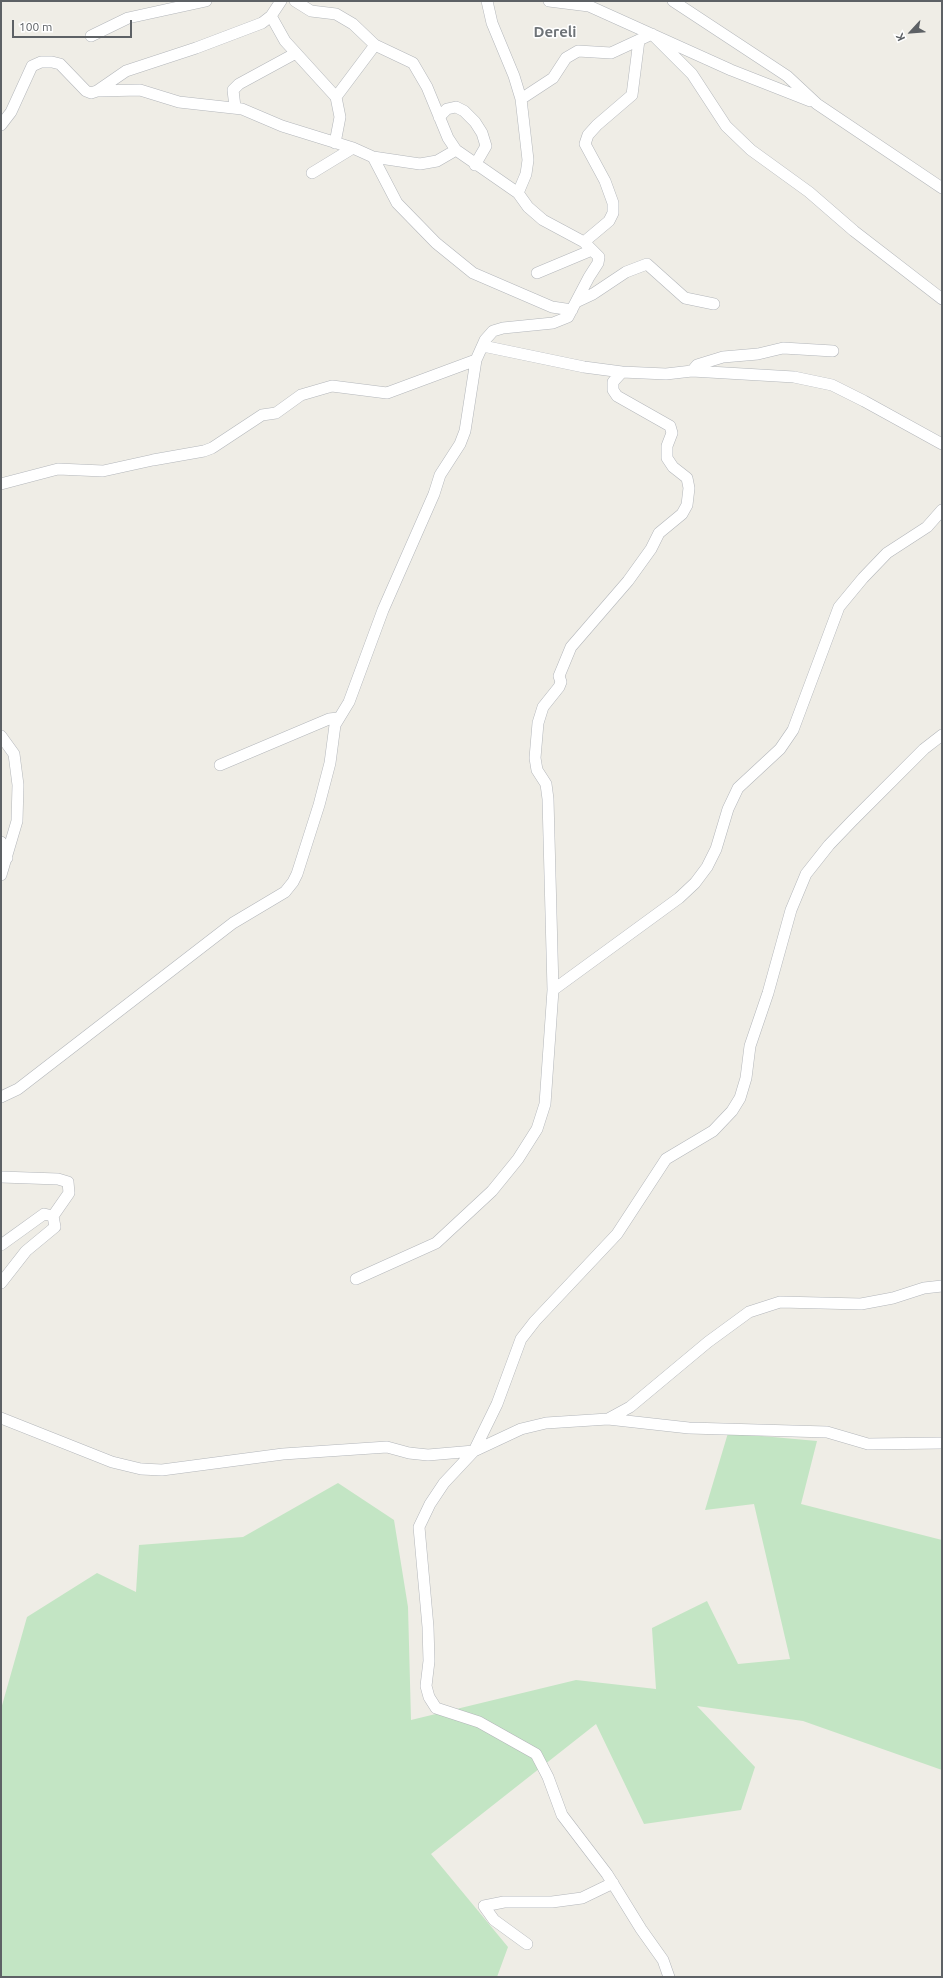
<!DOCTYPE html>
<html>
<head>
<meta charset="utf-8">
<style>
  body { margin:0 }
  #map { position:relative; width:943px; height:1978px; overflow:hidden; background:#efede6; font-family:Ubuntu,sans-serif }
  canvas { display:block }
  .frame { position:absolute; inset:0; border:2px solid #5d6165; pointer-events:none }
  .north { position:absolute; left:891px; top:12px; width:40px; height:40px; -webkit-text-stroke:3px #fff; paint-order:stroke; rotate:244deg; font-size:11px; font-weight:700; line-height:16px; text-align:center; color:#5d6165 }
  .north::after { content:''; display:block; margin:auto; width:14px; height:18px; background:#5d6165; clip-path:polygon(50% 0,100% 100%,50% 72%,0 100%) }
  .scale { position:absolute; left:12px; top:20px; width:120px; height:18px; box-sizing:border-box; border:2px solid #5d6165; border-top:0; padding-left:5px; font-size:12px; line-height:14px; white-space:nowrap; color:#5d6165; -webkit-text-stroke:3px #fff; paint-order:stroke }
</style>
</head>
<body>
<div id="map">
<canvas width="943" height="1978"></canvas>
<div class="frame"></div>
<div class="north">K</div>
<div class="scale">100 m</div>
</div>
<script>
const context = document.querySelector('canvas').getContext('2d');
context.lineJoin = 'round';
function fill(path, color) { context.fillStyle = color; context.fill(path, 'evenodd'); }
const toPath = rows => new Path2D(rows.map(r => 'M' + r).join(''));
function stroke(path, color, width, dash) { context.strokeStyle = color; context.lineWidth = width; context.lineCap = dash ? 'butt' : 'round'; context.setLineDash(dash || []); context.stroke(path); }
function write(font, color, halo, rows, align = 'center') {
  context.font = font + ' Ubuntu,sans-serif'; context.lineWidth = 3; context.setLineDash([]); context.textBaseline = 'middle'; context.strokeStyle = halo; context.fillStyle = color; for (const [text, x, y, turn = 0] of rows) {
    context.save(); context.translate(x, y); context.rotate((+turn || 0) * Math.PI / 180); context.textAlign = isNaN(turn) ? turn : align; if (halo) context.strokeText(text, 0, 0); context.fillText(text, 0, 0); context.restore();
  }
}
fill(toPath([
  [728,1433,817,1441,801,1504,942,1540,942,1770,803,1721,697,1706,755,1767,741,1810,644,1824,596,1724,431,1854,508,1947,497,1977,1,1977,1,1709,27,1617,97,1573,136,1592,139,1545,243,1537,338,1483,394,1520,408,1607,411,1720,576,1680,656,1689,652,1628,707,1601,738,1664,790,1659,754,1504,705,1510]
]), '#c3e5c4');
const minor = toPath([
  [487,1,492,23,514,76,521,99,528,160,526,174,518,193],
  [549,1,589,6,731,70,810,101],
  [673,1,787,76,817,104,942,188],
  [271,16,285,41,336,97,340,117,335,143],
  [91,36,128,18,206,1],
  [97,91,126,71,196,48,262,23,271,16,281,1],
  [336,97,375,45],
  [521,99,553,78,566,58,578,51,611,53,652,34,692,74,726,126,751,150,809,192,854,231,942,299],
  [235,107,233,90,239,84,296,53],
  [439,117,447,109,456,107,464,111,475,122,482,133,486,146,475,165],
  [1,125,11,112,32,66,41,62,52,62,60,64,86,91,91,93,97,91,140,90,179,102,242,109,282,126,353,148,373,157,420,164,437,161,456,150],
  [373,157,397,203,436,243,473,273,552,307,572,310],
  [312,173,353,148],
  [584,242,609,221,613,213,613,203,605,181,585,144,588,135,597,125,632,95,639,40],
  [537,273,592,250],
  [576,302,593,294,626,272,647,264,685,298,714,304],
  [483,346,584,367,622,372,666,374,692,371,794,377,832,385,864,401,942,444],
  [692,371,697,365,723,357,758,354,783,348,833,351],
  [1,484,58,469,103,471,153,460,204,451,212,448,262,415,276,413,301,395,332,386,387,393,476,360],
  [1,736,14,754,18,785,17,821,1,875],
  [220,765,329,719,338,718],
  [1,842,7,858],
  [553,990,679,898,695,883,707,867,716,849,728,809,738,788,780,749,793,730,839,607,863,578,887,553,927,527,942,510],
  [1,1097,18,1089,233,923,285,892,293,882,297,874,319,805,330,763,335,725,349,702,383,610,434,494,440,475,460,444,465,431,476,360,485,340,493,331,503,328,553,323,568,317,589,277,598,263,599,257,584,242,543,220,528,207,518,193,456,150,448,138,427,87,413,63,375,45,353,24,336,14,311,11,295,1],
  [1,1177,58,1179,68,1182,69,1193,53,1216],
  [1,1245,44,1214,53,1216,55,1227,26,1251,1,1283],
  [356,1279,436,1243,492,1191,518,1159,537,1129,545,1104,553,990,548,799,546,784,537,770,535,758,538,723,543,707,559,687,561,682,559,676,571,647,628,581,651,549,659,533,682,514,687,505,689,488,687,478,673,467,667,458,667,446,672,433,670,426,617,396,613,390,613,382,622,372],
  [1,1418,112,1462,141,1469,162,1470,283,1454,387,1447,409,1453,428,1455,474,1451,521,1429,546,1423,608,1419,630,1407,708,1342,749,1312,780,1302,861,1304,893,1298,924,1288,942,1286],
  [608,1419,689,1428,827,1432,868,1444,942,1443],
  [527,1944,494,1920,484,1906,504,1902,552,1902,582,1898,613,1883],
  [669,1977,663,1960,641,1929,607,1874,562,1815,548,1777,536,1754,479,1722,436,1708,429,1697,426,1686,429,1661,428,1627,419,1527,430,1504,444,1483,474,1451,497,1404,521,1339,535,1321,617,1234,666,1159,713,1131,732,1111,740,1098,746,1078,750,1046,768,993,791,910,806,874,829,845,852,821,924,749,942,735]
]);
stroke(minor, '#b3b6ba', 12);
stroke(minor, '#fff', 11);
write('bold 15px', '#6e7377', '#fff', [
  ["Dereli",555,32]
]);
</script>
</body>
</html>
